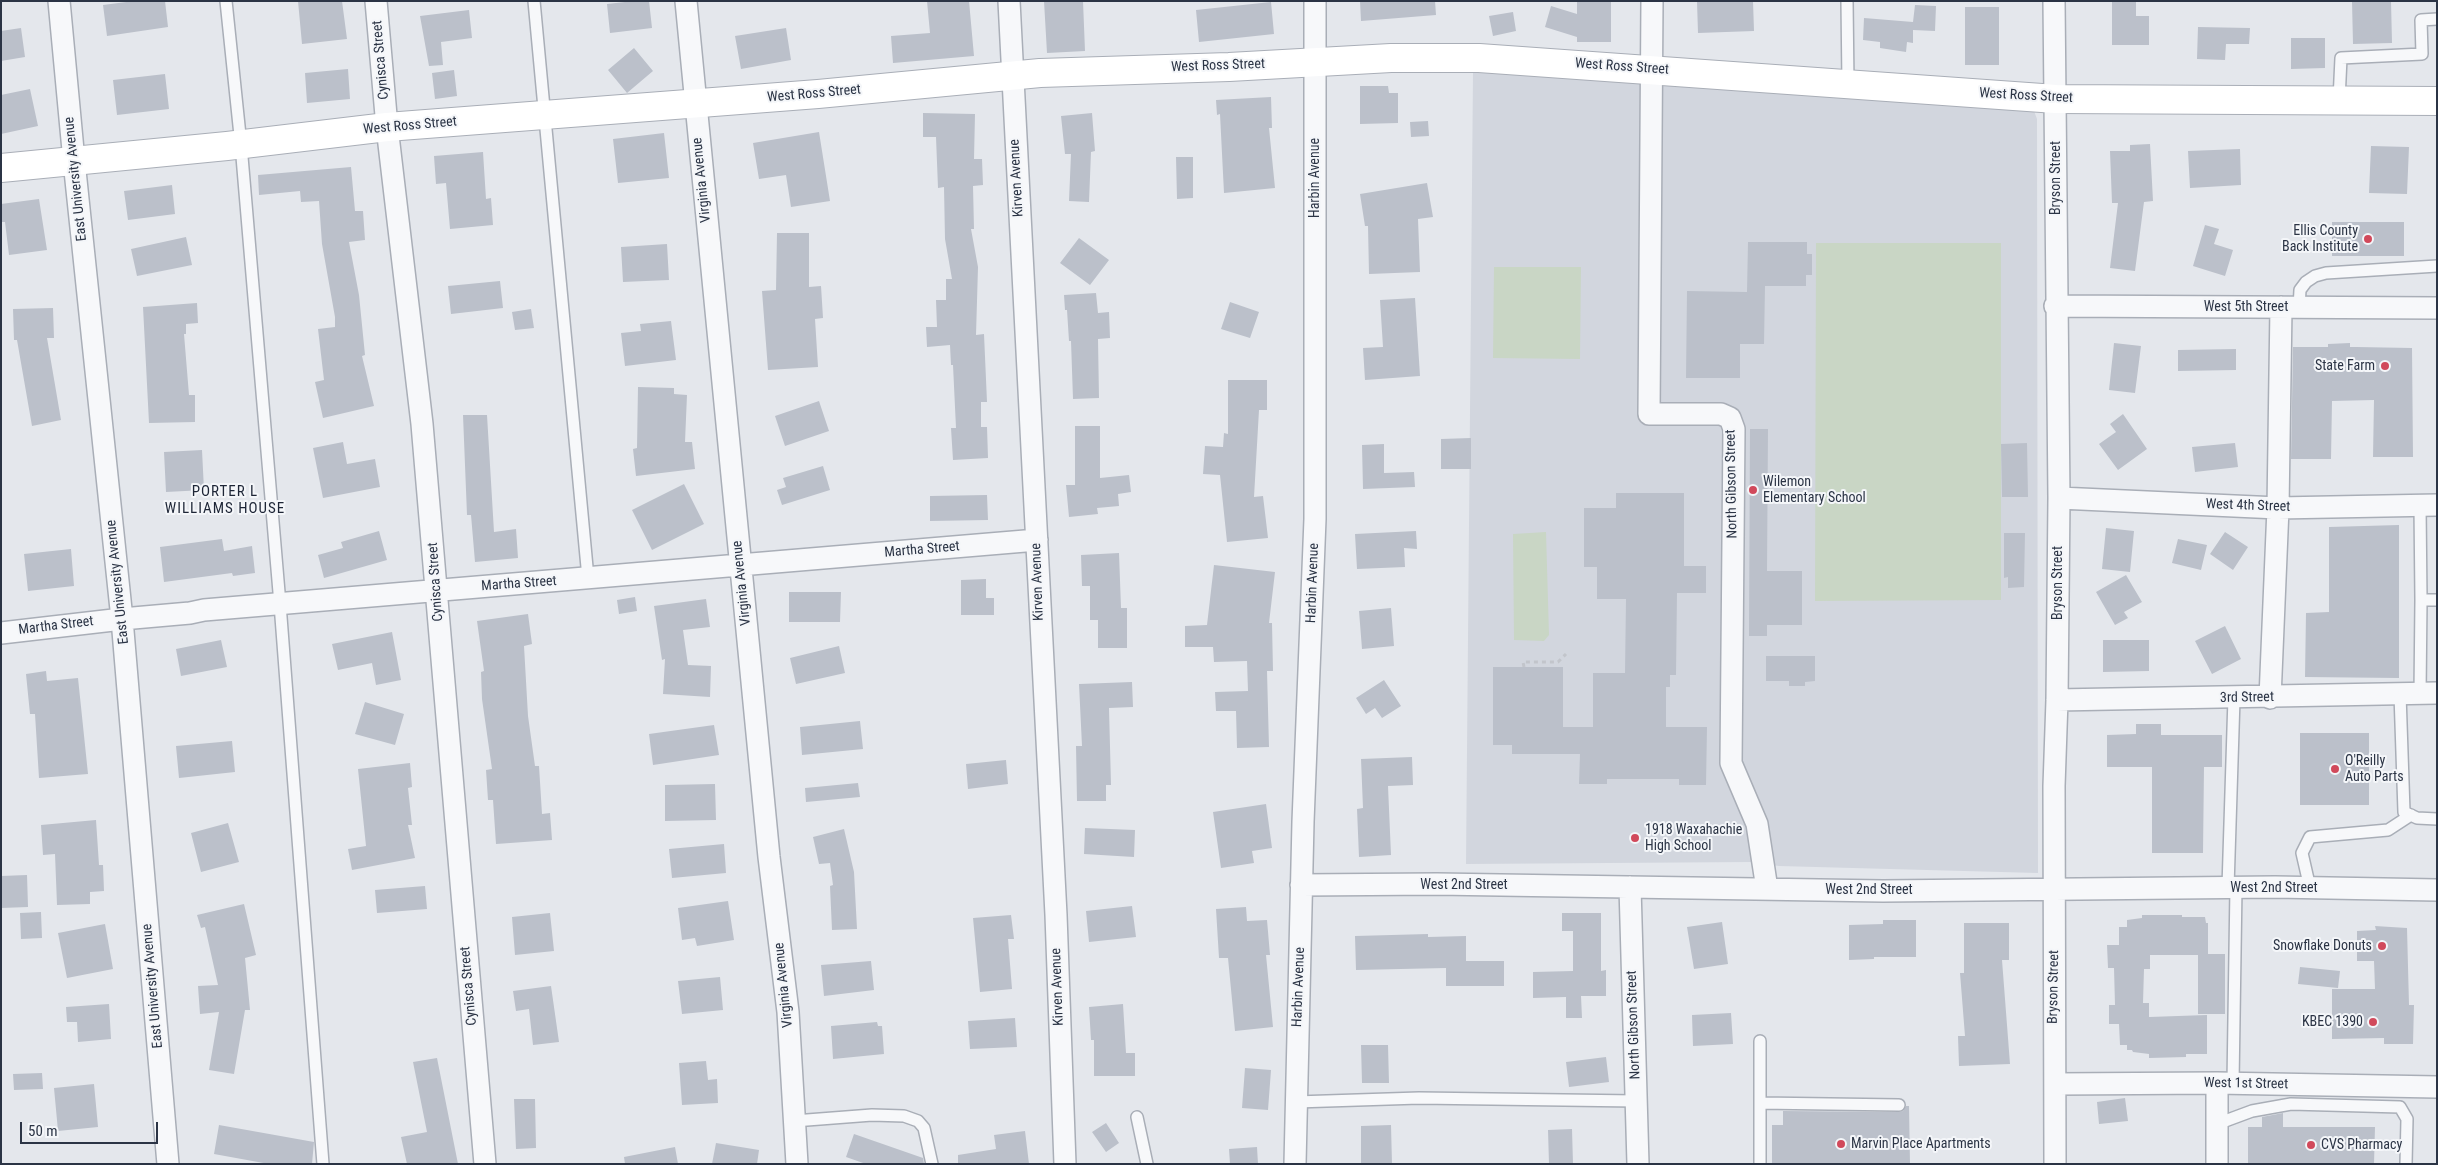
<!DOCTYPE html>
<html>
<head>
<meta charset="utf-8">
<style>
  body { margin:0 }
  #map { position:relative; width:2438px; height:1165px; overflow:hidden; background:#e4e7ec; font-family:"Roboto Condensed",sans-serif }
  canvas { display:block }
  .frame { position:absolute; inset:0; border:2px solid #2b3445; pointer-events:none }
  .scale { position:absolute; left:20px; top:1122px; width:138px; height:22px; box-sizing:border-box; border:2px solid #2b3445; border-top:0; padding-left:6px; font-size:15px; line-height:18px; white-space:nowrap; color:#2b3445; -webkit-text-stroke:4px #f4f6f9; paint-order:stroke }
</style>
</head>
<body>
<div id="map">
<canvas width="2438" height="1165"></canvas>
<div class="frame"></div>
<div class="scale">50 m</div>
</div>
<script>
const context = document.querySelector('canvas').getContext('2d');
context.lineJoin = 'round';
function fill(path, color) { context.fillStyle = color; context.fill(path, 'evenodd'); }
const toPath = rows => new Path2D(rows.map(r => 'M' + r).join(''));
function stroke(path, color, width, dash) { context.strokeStyle = color; context.lineWidth = width; context.lineCap = dash ? 'butt' : 'round'; context.setLineDash(dash || []); context.stroke(path); }
function write(font, color, halo, rows, align = 'center') {
  context.font = font + ' "Roboto Condensed",sans-serif'; context.lineWidth = 4; context.setLineDash([]); context.textBaseline = 'middle'; context.strokeStyle = halo; context.fillStyle = color; for (const [text, x, y, turn = 0] of rows) {
    context.save(); context.translate(x, y); context.rotate((+turn || 0) * Math.PI / 180); context.textAlign = isNaN(turn) ? turn : align; if (halo) context.strokeText(text, 0, 0); context.fillText(text, 0, 0); context.restore();
  }
}
fill(toPath([
  [1473,72,2020,104,2029,107,2034,111,2037,119,2038,873,1779,866,1752,862,1466,864]
]), '#d2d6de');
fill(toPath([
  [1816,243,2001,243,2001,600,1815,601],
  [1494,267,1581,267,1580,359,1493,358],
  [1546,532,1549,635,1544,641,1514,640,1513,534]
]), '#c9d6c5');
fill(toPath([
  [134,1,165,1,168,27,107,36,103,5],
  [298,1,342,1,347,39,302,44],
  [634,1,649,1,652,28,610,33,607,4],
  [927,1,969,1,974,56,893,63,891,36,930,33],
  [1044,1,1083,1,1085,51,1047,53],
  [1360,1,1435,1,1436,15,1361,21],
  [1577,1,1611,1,1611,42,1577,42,1577,37,1545,27,1551,6,1577,14],
  [1697,1,1753,1,1754,31,1698,33],
  [2112,1,2136,1,2136,16,2149,16,2149,45,2112,45],
  [2352,1,2391,1,2392,43,2353,44],
  [1271,2,1274,34,1199,42,1196,10],
  [1915,5,1936,6,1935,31,1913,30,1913,43,1907,42,1906,52,1880,48,1880,42,1863,40,1864,18,1913,22],
  [1965,7,1999,7,1999,65,1965,65],
  [469,10,472,38,441,42,443,65,429,66,420,16],
  [1513,12,1516,31,1493,36,1489,16],
  [2198,27,2250,28,2249,44,2226,44,2225,60,2197,59],
  [21,28,25,57,1,61,1,31],
  [786,28,791,60,741,69,735,36],
  [2291,38,2325,38,2325,68,2291,69],
  [634,48,653,71,627,93,608,70],
  [348,69,350,99,307,103,305,73],
  [454,70,457,96,435,99,432,73],
  [165,74,169,109,117,115,113,80],
  [1360,86,1388,86,1389,93,1398,93,1398,123,1360,124],
  [30,89,38,126,1,134,1,95],
  [1271,97,1272,128,1269,128,1275,188,1224,193,1220,114,1217,115,1216,100],
  [923,113,975,114,974,159,982,159,983,185,973,186,974,229,971,229,978,267,976,335,984,334,987,402,981,402,981,427,987,427,988,458,953,460,951,428,956,428,953,365,951,365,950,345,927,347,926,327,937,327,936,300,946,300,946,279,952,279,945,239,944,187,938,188,936,137,923,137],
  [1092,113,1095,151,1091,152,1089,202,1069,201,1071,154,1065,154,1061,116],
  [1428,121,1429,136,1411,137,1410,122],
  [819,132,830,201,791,207,786,175,759,179,753,143],
  [664,133,669,178,618,183,613,139],
  [2150,144,2153,201,2144,202,2135,271,2110,268,2118,203,2112,203,2110,151,2130,151,2130,145],
  [2371,146,2409,147,2407,194,2369,193],
  [2240,149,2241,185,2190,188,2188,151],
  [483,152,486,199,491,198,493,225,450,229,446,183,436,184,434,156],
  [1176,157,1193,157,1193,198,1177,199],
  [351,167,355,211,363,211,365,240,349,242,359,295,365,355,362,356,374,406,323,418,315,382,324,380,318,329,335,327,335,317,322,244,319,201,301,202,300,191,259,195,258,175],
  [1427,183,1433,217,1418,219,1420,272,1369,274,1368,226,1365,226,1360,194],
  [172,185,175,214,128,220,124,191],
  [39,199,47,250,9,255,5,222,1,222,1,204],
  [2332,222,2404,222,2404,256,2332,256],
  [2205,225,2219,229,2214,244,2233,250,2225,276,2193,266],
  [777,233,809,233,809,287,821,286,823,318,815,319,818,367,768,370,762,291,776,290],
  [186,237,192,265,137,276,131,249],
  [1079,238,1109,260,1090,285,1060,263],
  [1748,242,1807,242,1807,254,1812,254,1812,275,1806,275,1806,286,1765,286,1764,344,1740,344,1740,378,1686,378,1687,291,1747,292],
  [667,244,669,280,623,282,621,247],
  [500,281,503,308,451,314,448,286],
  [1096,293,1098,313,1109,312,1110,338,1098,339,1099,398,1073,399,1071,341,1069,341,1067,310,1065,310,1064,295],
  [1415,298,1420,376,1365,380,1363,348,1383,347,1380,300],
  [1230,302,1259,312,1250,338,1221,329],
  [197,303,198,323,186,324,186,334,184,334,189,395,195,395,195,422,149,423,143,307],
  [53,308,54,338,47,338,61,420,32,426,17,340,14,340,13,309],
  [531,309,534,328,515,330,512,312],
  [671,321,676,360,625,366,621,333,641,331,640,324],
  [2114,343,2141,346,2135,393,2109,390],
  [2350,343,2350,347,2356,347,2412,348,2413,457,2373,457,2374,400,2332,401,2331,459,2291,459,2293,347,2328,347,2328,344],
  [2236,349,2236,370,2178,371,2178,350],
  [1228,380,1267,380,1267,410,1259,410,1254,497,1263,496,1268,538,1227,542,1220,475,1203,474,1205,446,1223,447,1224,433,1228,434],
  [638,387,674,388,674,394,687,395,685,442,692,442,695,469,636,476,633,449,637,448],
  [819,401,829,431,785,446,775,416],
  [2123,414,2147,449,2118,470,2099,444,2116,432,2110,424],
  [463,415,487,415,494,532,516,529,518,558,475,562,471,515,467,515],
  [1075,426,1100,426,1100,478,1129,475,1131,492,1118,494,1119,506,1097,508,1098,514,1069,517,1066,485,1075,485],
  [1750,429,1768,429,1767,571,1802,571,1802,625,1767,625,1767,636,1749,636],
  [1471,438,1471,469,1441,469,1441,439],
  [343,442,347,464,375,459,380,487,323,498,313,448],
  [2027,443,2028,497,2002,497,2001,444],
  [2235,443,2238,467,2195,472,2192,447],
  [1384,444,1384,473,1414,472,1415,487,1363,489,1362,445],
  [202,450,204,490,166,492,164,452],
  [823,466,830,490,782,505,777,490,786,487,783,478],
  [684,484,704,524,652,550,632,510],
  [1616,493,1684,493,1684,566,1706,566,1706,593,1677,593,1676,675,1670,675,1670,687,1666,687,1666,727,1707,727,1706,785,1679,785,1679,779,1607,779,1607,784,1579,784,1580,754,1512,754,1512,745,1493,745,1493,667,1563,667,1563,727,1593,727,1593,673,1625,673,1626,599,1597,599,1597,567,1584,567,1584,508,1616,508],
  [987,495,988,520,930,521,930,496],
  [2399,525,2399,678,2305,677,2306,613,2329,612,2329,527],
  [2106,528,2134,531,2130,572,2102,569],
  [379,531,387,560,324,578,318,555,343,548,341,542],
  [1416,531,1417,549,1404,548,1405,567,1357,569,1355,534],
  [2225,532,2248,547,2233,570,2210,554],
  [2004,533,2025,533,2024,587,2008,588,2008,577,2004,578],
  [222,539,224,551,252,546,255,573,233,576,232,573,164,582,160,547],
  [2178,539,2207,545,2201,570,2172,563],
  [71,549,74,586,28,591,24,554],
  [1119,553,1121,608,1127,608,1127,648,1098,648,1098,620,1090,620,1090,586,1082,586,1081,555],
  [1214,565,1275,572,1269,623,1272,623,1273,671,1267,671,1269,747,1237,748,1236,711,1216,711,1215,692,1248,691,1247,661,1214,662,1213,647,1185,647,1185,626,1207,625],
  [2126,575,2142,602,2124,612,2128,618,2115,625,2096,592],
  [986,579,986,598,994,598,994,615,961,615,961,580],
  [789,592,841,592,840,622,789,622],
  [635,597,637,611,619,614,617,600],
  [706,599,710,627,683,630,688,665,711,666,710,697,663,694,665,659,662,660,654,606],
  [1391,608,1394,646,1362,649,1359,611],
  [528,614,532,644,524,646,528,716,535,766,539,766,542,814,550,813,552,840,496,844,493,800,488,800,486,770,492,769,482,699,481,672,484,671,477,621],
  [2225,626,2241,659,2212,674,2195,641],
  [392,632,401,680,376,685,372,663,338,670,332,644],
  [221,640,227,667,181,676,176,649],
  [2103,640,2149,640,2149,671,2103,672],
  [839,646,845,673,796,684,790,658],
  [1766,656,1815,656,1815,681,1805,682,1805,686,1789,686,1789,681,1766,681],
  [46,671,47,681,78,678,88,774,39,778,35,714,30,714,26,674],
  [1384,680,1401,706,1382,718,1375,708,1366,714,1356,698],
  [1132,682,1133,707,1109,708,1111,785,1106,785,1106,801,1077,801,1076,746,1082,746,1079,684],
  [365,702,404,714,395,745,355,734],
  [860,721,863,749,802,755,800,727],
  [2136,724,2161,724,2161,735,2222,735,2222,767,2204,767,2203,853,2152,853,2152,767,2107,767,2107,735,2136,734],
  [714,725,719,755,653,765,649,734],
  [2300,733,2369,733,2369,805,2300,805],
  [232,741,235,772,179,778,176,746],
  [1412,757,1413,785,1388,786,1391,855,1359,857,1357,809,1363,808,1361,759],
  [1006,760,1008,784,968,789,966,764],
  [410,763,412,787,408,788,412,825,408,825,415,858,352,870,348,849,366,846,358,769],
  [858,783,860,797,806,802,805,788],
  [715,784,716,820,665,821,665,785],
  [1266,804,1272,848,1252,851,1254,863,1221,868,1213,812],
  [96,820,99,865,103,865,104,891,90,892,90,904,57,905,55,854,43,855,41,825],
  [228,823,239,862,201,872,191,833],
  [1085,828,1135,830,1134,857,1084,854],
  [844,829,854,872,857,929,832,930,830,886,833,885,830,863,819,864,813,837],
  [724,844,726,873,672,878,669,849],
  [27,875,28,907,1,908,1,876],
  [425,886,427,909,377,913,375,890],
  [728,901,734,940,697,946,695,938,682,940,678,908],
  [244,904,256,955,245,958,250,1010,245,1010,234,1074,209,1070,219,1012,200,1014,198,986,218,985,205,927,201,928,197,915],
  [1132,906,1136,937,1089,942,1086,911],
  [1246,907,1247,921,1267,920,1270,955,1266,955,1273,1027,1235,1031,1228,958,1219,958,1216,909],
  [41,912,42,938,21,939,20,913],
  [550,913,554,951,515,955,512,917],
  [1562,913,1601,913,1601,971,1606,970,1606,996,1581,996,1582,1018,1566,1018,1566,997,1533,998,1533,972,1573,971,1573,931,1562,931],
  [1011,915,1014,939,1008,939,1012,989,980,992,973,918],
  [2142,915,2182,915,2182,917,2205,917,2206,923,2208,923,2208,954,2225,954,2225,1014,2198,1014,2198,955,2150,955,2150,969,2144,969,2143,1003,2149,1003,2149,1017,2207,1015,2207,1054,2186,1054,2186,1057,2149,1058,2149,1054,2133,1052,2132,1050,2127,1050,2127,1045,2120,1045,2119,1024,2109,1024,2109,1005,2115,1005,2114,968,2108,968,2107,945,2119,945,2119,927,2127,927,2127,920,2142,918],
  [1883,920,1916,920,1916,957,1874,957,1874,959,1849,960,1849,925,1883,924],
  [1722,922,1728,964,1694,969,1687,927],
  [1964,923,2009,923,2009,960,2002,960,2010,1064,1959,1066,1958,1036,1965,1036,1960,973,1964,973],
  [105,924,113,969,67,978,58,933],
  [2375,926,2407,928,2409,1005,2414,1005,2413,1044,2384,1044,2384,1038,2332,1039,2332,989,2375,989,2374,961,2357,961,2357,931,2376,930],
  [1428,934,1428,937,1466,936,1466,961,1504,961,1504,986,1446,986,1446,968,1356,970,1355,936],
  [871,961,874,990,824,996,821,965],
  [2300,967,2340,971,2338,988,2298,984],
  [720,977,723,1010,682,1014,678,981],
  [551,986,559,1042,533,1045,529,1009,516,1011,513,991],
  [109,1004,111,1039,78,1042,77,1022,67,1022,66,1007],
  [1123,1004,1126,1053,1135,1053,1135,1076,1094,1076,1094,1040,1091,1040,1089,1007],
  [1731,1013,1733,1044,1693,1046,1692,1015],
  [1015,1018,1017,1047,970,1049,968,1021],
  [877,1022,878,1026,882,1026,884,1054,833,1059,831,1026],
  [1361,1045,1388,1045,1389,1083,1362,1083],
  [1606,1057,1609,1082,1569,1087,1566,1062],
  [437,1058,458,1164,407,1164,401,1137,427,1132,413,1062],
  [706,1061,708,1080,717,1079,718,1103,682,1105,679,1063],
  [1245,1068,1271,1070,1268,1110,1242,1108],
  [42,1073,43,1089,14,1090,13,1074],
  [94,1084,98,1127,58,1131,54,1088],
  [2125,1098,2128,1121,2099,1124,2097,1102],
  [514,1099,535,1099,536,1148,516,1149],
  [1906,1106,1909,1106,1910,1164,1772,1164,1772,1125,1783,1125,1783,1111,1899,1112,1903,1111],
  [2283,1113,2283,1127,2375,1127,2374,1164,2248,1164,2248,1127,2262,1127,2262,1117],
  [1106,1123,1119,1143,1106,1152,1092,1132],
  [219,1125,314,1142,312,1164,269,1164,214,1154],
  [1391,1125,1392,1164,1361,1164,1361,1126],
  [1572,1129,1573,1164,1549,1164,1548,1130],
  [1025,1131,1029,1164,958,1164,958,1155,996,1149,994,1135],
  [854,1134,923,1158,924,1164,866,1164,846,1157],
  [716,1143,759,1150,757,1164,712,1164],
  [675,1147,678,1164,625,1164,624,1157],
  [1257,1147,1258,1164,1230,1164,1229,1149]
]), '#bbc0ca');
const lane = toPath([
  [226,1,241,145,280,604,323,1164],
  [534,1,588,578],
  [1847,1,1848,84],
  [2339,100,2341,58,2422,54,2421,20,2437,19],
  [2299,308,2300,290,2306,282,2315,276,2326,273,2437,266],
  [2420,506,2421,600],
  [2400,694,2404,812,2417,818,2437,819],
  [2420,694,2421,600,2437,600],
  [2228,887,2234,698],
  [2310,888,2302,853,2310,837,2388,830,2411,815],
  [2233,1083,2236,887],
  [1296,1102,1419,1098,1636,1101],
  [1760,1103,1899,1105],
  [1137,1117,1147,1164],
  [794,1121,872,1115,904,1116,918,1121,924,1128,932,1164],
  [2217,1124,2252,1111,2291,1104,2400,1107,2407,1119,2406,1164],
  [1760,1164,1760,1041]
]);
const street = toPath([
  [59,1,74,161,122,619,168,1164],
  [376,1,387,127,422,424,485,1164],
  [686,1,769,857,788,1012,797,1164],
  [1009,1,1056,915,1065,1164],
  [1652,1,1649,414,1721,414,1730,418,1734,429,1731,763,1757,824,1767,889],
  [2054,1,2059,498,2057,700,2054,786,2055,1164],
  [2055,306,2437,308],
  [2059,498,2278,508,2437,505],
  [1,633,122,619,190,613,204,610,1037,540],
  [2270,698,2278,508,2281,307],
  [2057,700,2437,693],
  [1301,885,1437,884,1883,891,2275,887,2437,890],
  [1630,887,1638,1164],
  [2056,1084,2217,1083,2437,1087],
  [1295,1164,1303,822,1315,519,1315,1],
  [2217,1164,2217,1083]
]);
const secondary = toPath([
  [1,168,227,146,387,127,818,94,1040,73,1229,67,1391,58,1479,58,2056,99,2437,101]
]);
stroke(lane, '#a9aeb7', 14);
stroke(street, '#a9aeb7', 24);
stroke(secondary, '#a9aeb7', 30);
stroke(toPath([
  [1524,667,1523,662,1558,662,1566,654]
]), '#c2c5cb', 3, [4, 4]);
stroke(lane, '#f7f8fa', 11);
stroke(street, '#f7f8fa', 21);
stroke(secondary, '#fff', 28);
for (const [x, y, r, color] of [
  [2368,239,5,"#d1495b"],
  [2385,366,5,"#d1495b"],
  [1753,490,5,"#d1495b"],
  [2335,769,5,"#d1495b"],
  [1635,838,5,"#d1495b"],
  [2382,946,5,"#d1495b"],
  [2373,1022,5,"#d1495b"],
  [1841,1144,5,"#d1495b"],
  [2311,1145,5,"#d1495b"]
]) { const dot = new Path2D(); dot.arc(x, y, r, 0, 2 * Math.PI); context.fillStyle = color; context.fill(dot); stroke(dot, '#f4f6f9', 2); }
write('14px', '#2b3445', '#f4f6f9', [
  ["Cynisca Street",381,60,-95],
  ["West Ross Street",1218,66,-2],
  ["West Ross Street",1622,67,4],
  ["West Ross Street",814,94,-5],
  ["West Ross Street",2026,96,3],
  ["West Ross Street",410,126,-5],
  ["Kirven Avenue",1017,178,-93],
  ["Harbin Avenue",1315,178,-90],
  ["Bryson Street",2056,178,-90],
  ["East University Avenue",76,179,-96],
  ["Virginia Avenue",702,180,-96],
  ["West 5th Street",2246,307],
  ["North Gibson Street",1732,484,-91],
  ["West 4th Street",2248,506,2],
  ["Martha Street",922,550,-5],
  ["East University Avenue",118,582,-96],
  ["Cynisca Street",436,582,-94],
  ["Kirven Avenue",1038,582,-92],
  ["Virginia Avenue",742,583,-96],
  ["Harbin Avenue",1313,583,-88],
  ["Bryson Street",2058,583,-90],
  ["Martha Street",519,584,-4],
  ["Martha Street",56,626,-7],
  ["3rd Street",2247,698,-1],
  ["West 2nd Street",1464,885],
  ["West 2nd Street",2274,888],
  ["West 2nd Street",1869,890],
  ["Virginia Avenue",784,985,-96],
  ["East University Avenue",153,986,-95],
  ["Cynisca Street",469,986,-95],
  ["Kirven Avenue",1058,987,-92],
  ["Harbin Avenue",1299,987,-88],
  ["Bryson Street",2054,987,-89],
  ["North Gibson Street",1634,1025,-92],
  ["West 1st Street",2246,1084,1]
]);
write('14px', '#2b3445', '#f4f6f9', [
  ["Ellis County",2358,231,"right"],
  ["Back Institute",2358,247,"right"],
  ["State Farm",2375,366,"right"],
  ["Wilemon",1763,482],
  ["Elementary School",1763,498],
  ["O'Reilly",2345,761],
  ["Auto Parts",2345,777],
  ["1918 Waxahachie",1645,830],
  ["High School",1645,846],
  ["Snowflake Donuts",2372,946,"right"],
  ["KBEC 1390",2363,1022,"right"],
  ["Marvin Place Apartments",1851,1144],
  ["CVS Pharmacy",2321,1145]
], 'left');
context.letterSpacing = '1px';
write('15px', '#1d2536', '#f4f6f9', [
  ["PORTER L",225,492],
  ["WILLIAMS HOUSE",225,509]
]);
context.letterSpacing = '0px';
</script>
</body>
</html>
